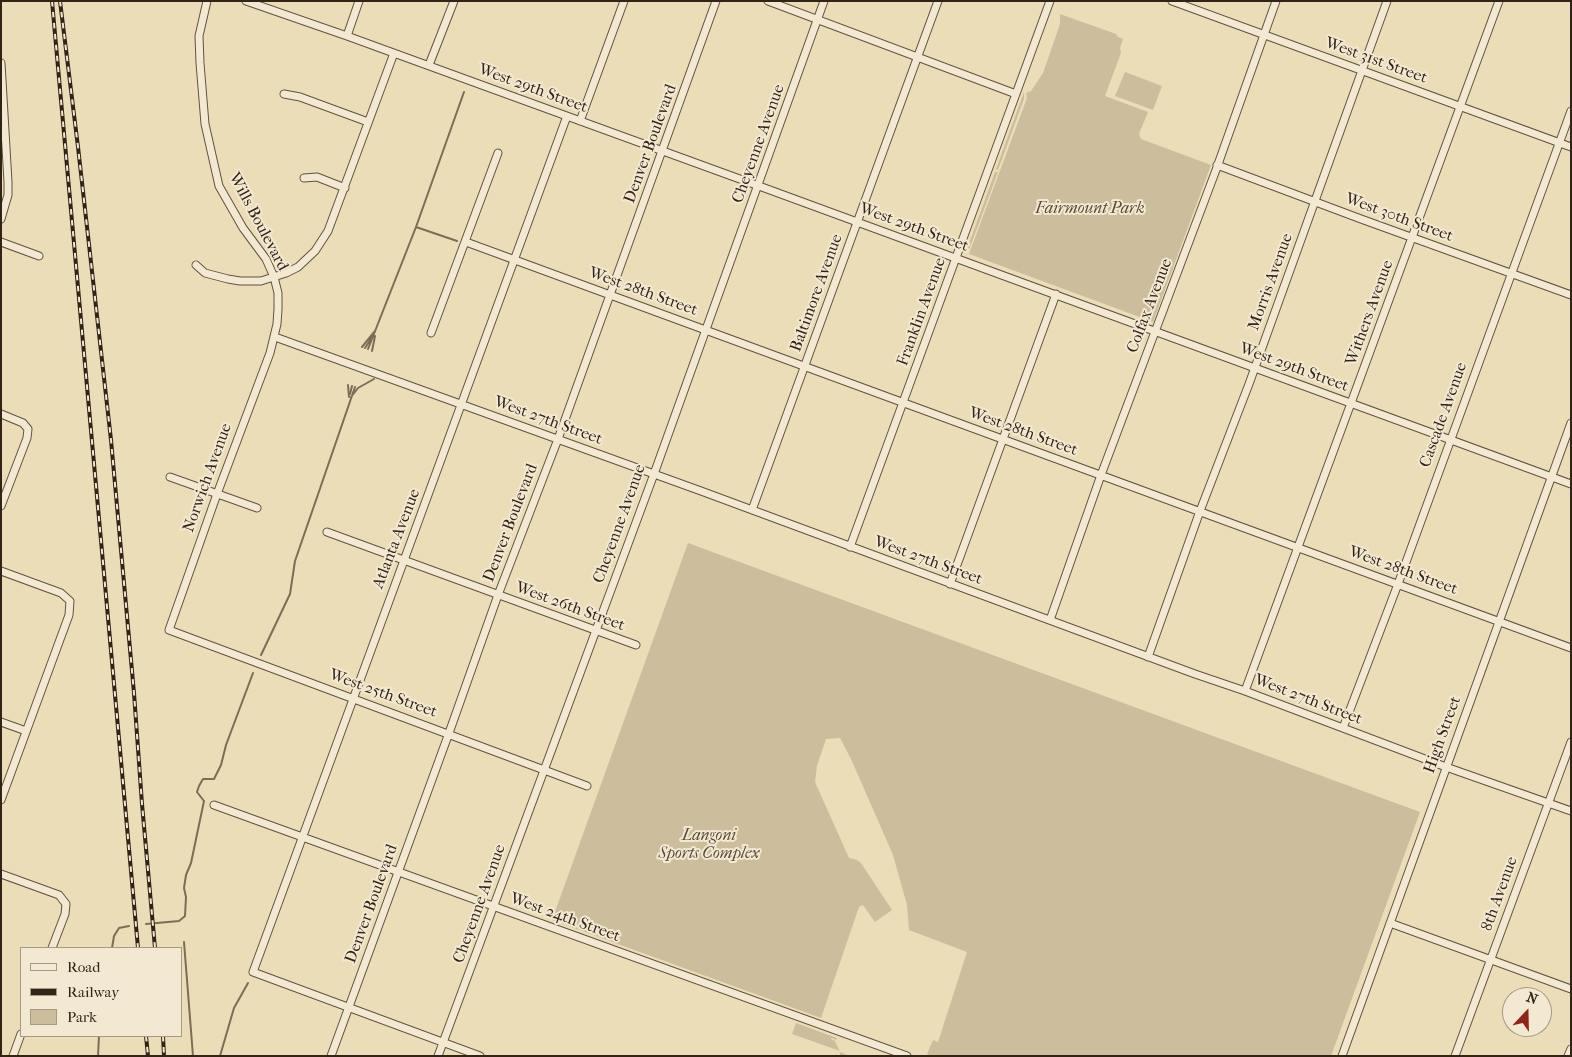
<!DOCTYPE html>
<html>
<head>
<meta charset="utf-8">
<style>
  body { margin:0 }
  #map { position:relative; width:1572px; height:1057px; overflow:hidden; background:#ecddb9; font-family:"IM FELL French Canon",serif }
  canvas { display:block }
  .frame { position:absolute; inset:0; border:2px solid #322317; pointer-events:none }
  .legend { position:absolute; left:20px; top:947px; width:162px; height:90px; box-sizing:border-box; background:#f3e9d2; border:1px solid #a69a87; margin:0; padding:6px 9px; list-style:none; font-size:15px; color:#322317 }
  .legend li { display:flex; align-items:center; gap:10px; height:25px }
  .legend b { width:25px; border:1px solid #a69a87 }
  .north { position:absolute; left:1502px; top:987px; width:50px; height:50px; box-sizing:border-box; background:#f3e9d2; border:1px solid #a69a87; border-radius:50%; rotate:21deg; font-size:14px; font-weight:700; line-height:20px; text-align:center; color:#322317 }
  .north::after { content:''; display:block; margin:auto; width:18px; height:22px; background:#8f2418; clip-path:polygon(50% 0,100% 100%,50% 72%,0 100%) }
</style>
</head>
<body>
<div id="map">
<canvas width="1572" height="1057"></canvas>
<div class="frame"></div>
<ul class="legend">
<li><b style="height:6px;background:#f3e9d2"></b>Road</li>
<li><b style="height:6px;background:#322317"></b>Railway</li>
<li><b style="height:14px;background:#ccbd9d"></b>Park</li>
</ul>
<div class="north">N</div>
</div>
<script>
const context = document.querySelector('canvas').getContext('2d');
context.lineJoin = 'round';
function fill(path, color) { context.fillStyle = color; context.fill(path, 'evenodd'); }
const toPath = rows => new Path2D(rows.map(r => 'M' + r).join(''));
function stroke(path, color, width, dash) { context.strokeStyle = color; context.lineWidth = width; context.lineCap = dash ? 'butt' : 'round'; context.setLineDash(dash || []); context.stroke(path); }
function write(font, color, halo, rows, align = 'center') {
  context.font = font + ' "IM FELL French Canon",serif'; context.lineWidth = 4; context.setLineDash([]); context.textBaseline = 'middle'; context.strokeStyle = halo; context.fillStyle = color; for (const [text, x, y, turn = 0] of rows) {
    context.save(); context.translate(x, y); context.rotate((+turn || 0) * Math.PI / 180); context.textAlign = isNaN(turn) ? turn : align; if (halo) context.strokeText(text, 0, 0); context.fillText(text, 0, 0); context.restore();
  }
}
fill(toPath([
  [1060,14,1116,34,1118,37,1123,39,1120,48,1121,53,1105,96,1148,112,1139,134,1141,139,1211,165,1153,322,969,254,1027,98,1026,93,1031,91,1043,73,1060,24],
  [1125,72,1162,86,1153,110,1115,96],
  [1024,92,1024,99,998,170,996,169],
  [995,172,998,172,969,250,967,249],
  [688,543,1420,812,1331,1056,931,1056,927,1054,933,1040,938,1042,967,952,909,930,907,905,893,855,851,759,840,738,826,739,817,766,815,782,849,858,857,860,861,863,892,910,875,922,863,905,859,907,821,1018,552,920],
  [796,1023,837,1038,836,1040,832,1038,831,1039,835,1041,840,1052,849,1056,843,1056,840,1055,840,1051,792,1034]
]), '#ccbd9d');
stroke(toPath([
  [416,227,457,241],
  [362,347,375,331],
  [365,348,373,336],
  [368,349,416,227,464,92],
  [372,351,375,336],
  [348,385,349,397],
  [350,394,352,386],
  [351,397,358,388,374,379],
  [261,655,290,594,295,561,355,387],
  [146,924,179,921,185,916,186,897,184,888,186,875,191,863,204,801,197,792,199,786,203,779,214,779,221,765,226,745,253,673],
  [184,942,193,1056],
  [112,948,114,936,119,928,129,926],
  [98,1056,99,1036],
  [220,1056,234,1008,248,983]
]), '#7c6d57', 2);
const minor = toPath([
  [207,1,199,36,200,63,205,124,219,186,243,228,266,259,274,277,278,293,278,309,277,324,270,353,217,494,169,630,587,786],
  [246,1,347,36,759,186,1571,484],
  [768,1,1016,94],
  [1172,1,1571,147],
  [347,36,359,1],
  [1,63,8,182,8,195,1,219],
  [429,65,454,1],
  [284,94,300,97,368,122],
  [580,121,624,1],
  [1217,165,1361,219,1571,295],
  [304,178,317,177,345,188],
  [1,242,39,256],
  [466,242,1571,648],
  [196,265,205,273,228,279,240,281,261,281,286,273,298,267,315,251,328,231,394,53],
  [431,333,498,153],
  [275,337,701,491,1195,674,1245,691,1446,767,1571,811],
  [1,414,23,423,28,429,27,438,1,506],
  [170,477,257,508],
  [752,510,938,1],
  [327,532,636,645],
  [850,547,1050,1],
  [1,571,61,593,70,601,69,615,1,800],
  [950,584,1056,294],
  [1050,620,1101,475,1216,170,1276,1],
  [1148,657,1200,511,1249,384,1387,1],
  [1245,691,1499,1],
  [1,722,26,731],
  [1343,728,1398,584,1571,111],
  [214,805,907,1056],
  [1,874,59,895,66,904,65,914,52,948],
  [1390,923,1571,989],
  [13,1056,21,1034],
  [331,1056,449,733,498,595,558,439,716,1],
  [438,1056,654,474,824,1],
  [480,1056,253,972,567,116],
  [1342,1056,1571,423],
  [1455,1056,1571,742],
  [1568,1056,1571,1049]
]);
stroke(minor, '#605240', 9);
stroke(minor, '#f3e9d2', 7);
const rail = toPath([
  [52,1,138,948],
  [60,1,78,147,111,440,134,693,142,804,155,948],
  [146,1036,148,1056],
  [163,1036,164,1056]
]);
stroke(rail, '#322317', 4);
stroke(rail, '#f3e9d2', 2, [5.5]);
write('16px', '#322317', '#f3e9d2', [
  ["West 31st Street",1376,61,20],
  ["West 29th Street",533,89,20],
  ["Denver Boulevard",651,144,-70],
  ["Cheyenne Avenue",759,144,-70],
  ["West 30th Street",1399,218,20],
  ["Wills Boulevard",258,222,62],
  ["West 29th Street",914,228,20],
  ["Morris Avenue",1271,282,-70],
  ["West 28th Street",643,292,20],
  ["Baltimore Avenue",817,293,-70],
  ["Colfax Avenue",1150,306,-69],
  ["Franklin Avenue",922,312,-70],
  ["Withers Avenue",1370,313,-70],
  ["West 29th Street",1294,368,20],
  ["Cascade Avenue",1444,415,-70],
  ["West 27th Street",548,421,20],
  ["West 28th Street",1023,432,20],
  ["Norwich Avenue",208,478,-70],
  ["Denver Boulevard",511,523,-69],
  ["Cheyenne Avenue",620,524,-70],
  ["Atlanta Avenue",397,539,-69],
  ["West 27th Street",928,561,20],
  ["West 28th Street",1403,571,20],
  ["West 26th Street",570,607,20],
  ["West 25th Street",383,694,20],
  ["West 27th Street",1308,700,21],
  ["High Street",1443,735,-70],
  ["8th Avenue",1500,894,-70],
  ["Denver Boulevard",372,904,-70],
  ["Cheyenne Avenue",480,904,-70],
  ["West 24th Street",565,918,20]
]);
write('italic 16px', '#584a38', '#f3e9d2', [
  ["Fairmount Park",1090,209],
  ["Langoni",709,836],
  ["Sports Complex",709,854]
]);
</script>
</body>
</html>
